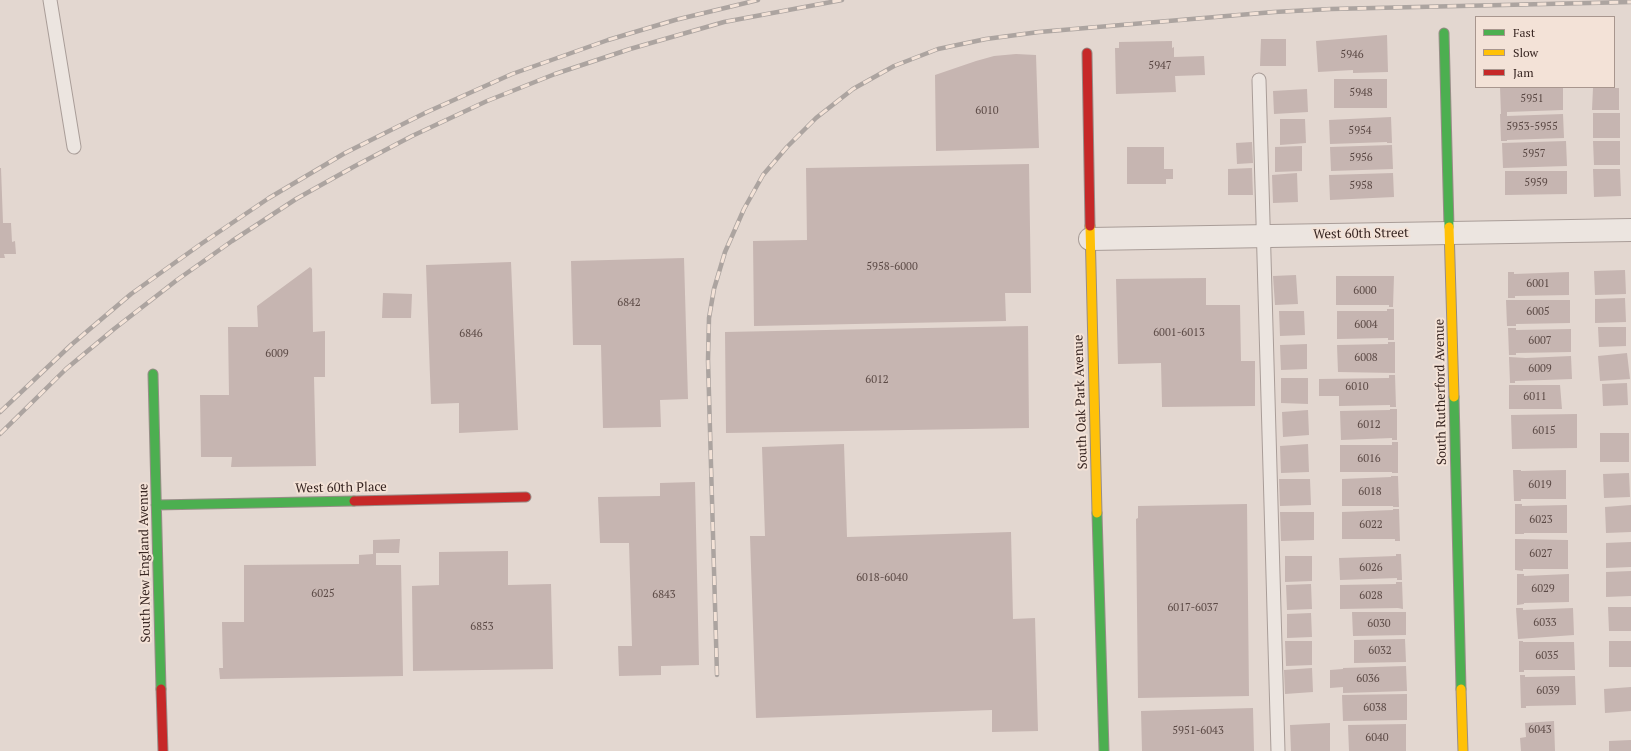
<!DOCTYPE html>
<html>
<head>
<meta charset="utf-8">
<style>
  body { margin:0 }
  #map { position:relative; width:1631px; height:751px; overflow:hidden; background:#e3d7d0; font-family:"PT Serif",serif }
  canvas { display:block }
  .legend { position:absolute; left:1475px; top:16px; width:140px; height:72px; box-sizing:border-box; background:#f3e2d7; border:1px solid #a8968e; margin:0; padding:5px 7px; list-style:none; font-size:12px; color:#372521 }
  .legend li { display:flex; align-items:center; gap:8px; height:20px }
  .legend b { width:20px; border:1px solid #a8968e }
</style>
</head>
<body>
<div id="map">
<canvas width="1631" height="751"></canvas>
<ul class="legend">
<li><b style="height:5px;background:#4caf50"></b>Fast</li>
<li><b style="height:5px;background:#ffc107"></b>Slow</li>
<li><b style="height:5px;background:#c62828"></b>Jam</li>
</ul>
</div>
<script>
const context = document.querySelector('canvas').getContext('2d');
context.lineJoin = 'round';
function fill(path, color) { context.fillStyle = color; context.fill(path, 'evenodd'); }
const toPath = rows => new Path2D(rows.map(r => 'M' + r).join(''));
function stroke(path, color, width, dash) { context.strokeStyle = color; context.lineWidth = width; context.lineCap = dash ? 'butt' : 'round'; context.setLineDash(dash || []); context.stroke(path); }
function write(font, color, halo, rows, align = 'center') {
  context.font = font + ' "PT Serif",serif'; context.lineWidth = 4; context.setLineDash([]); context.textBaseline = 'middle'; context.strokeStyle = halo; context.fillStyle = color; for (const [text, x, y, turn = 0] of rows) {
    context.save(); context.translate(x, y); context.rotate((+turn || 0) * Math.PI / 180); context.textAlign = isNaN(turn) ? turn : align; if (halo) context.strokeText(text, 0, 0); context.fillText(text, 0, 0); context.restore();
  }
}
fill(toPath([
  [1387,35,1388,72,1353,73,1353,70,1318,72,1316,41],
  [1261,39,1286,39,1286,66,1260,66],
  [1172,41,1172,48,1174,47,1174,57,1204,56,1205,75,1175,76,1176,92,1116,94,1115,48,1119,48,1119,42],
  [1016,54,1036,55,1039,148,936,151,935,75,976,61,994,56],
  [1334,79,1387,79,1387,108,1334,108],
  [1500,87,1563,87,1563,110,1507,112,1507,114,1501,114],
  [1593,88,1619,88,1619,110,1592,110],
  [1307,89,1308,112,1274,114,1273,91],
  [1593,113,1620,113,1620,138,1593,138],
  [1500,114,1507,114,1507,116,1563,114,1564,138,1507,140,1507,141,1501,141],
  [1391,117,1392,143,1387,143,1387,142,1330,144,1329,120],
  [1280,119,1305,119,1306,143,1280,145],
  [1566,141,1567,166,1503,168,1502,143],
  [1593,141,1620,141,1620,165,1594,165],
  [1252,142,1253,163,1237,164,1236,143],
  [1392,145,1393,169,1331,171,1330,147],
  [1302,146,1302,171,1275,172,1275,147],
  [1127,147,1164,147,1164,169,1173,169,1173,179,1166,179,1166,184,1127,184],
  [1029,164,1031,293,1005,293,1006,321,754,326,753,241,807,240,806,168],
  [0,168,1,168,3,223,11,223,12,242,15,241,16,254,4,254,5,258,0,258],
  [1252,168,1253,195,1228,195,1228,169],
  [1593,169,1620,169,1621,196,1594,197],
  [1505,171,1567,171,1567,194,1505,195],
  [1297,173,1298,202,1273,203,1272,175],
  [1393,173,1394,197,1330,200,1329,175],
  [684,258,688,399,660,400,661,427,603,428,601,345,573,345,571,261],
  [511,262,518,430,459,433,459,403,431,404,426,265],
  [310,267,312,269,313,332,325,331,325,377,314,377,316,466,231,467,232,457,201,457,200,395,229,395,228,327,258,327,257,306],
  [1625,270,1626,294,1595,295,1594,271],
  [1508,272,1514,272,1514,274,1569,272,1569,295,1515,296,1515,298,1508,298],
  [1296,275,1298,304,1275,305,1273,276],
  [1336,276,1394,276,1393,307,1389,307,1389,305,1336,305],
  [1206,278,1206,305,1240,305,1241,361,1255,361,1255,406,1162,407,1161,363,1118,364,1116,279],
  [383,293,412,294,411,318,382,318],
  [1625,298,1626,322,1595,323,1595,299],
  [1506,300,1570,300,1570,323,1516,324,1516,326,1507,326],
  [1387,309,1394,309,1394,340,1388,340,1388,338,1337,339,1337,311,1387,311],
  [1279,311,1304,311,1305,335,1280,336],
  [1028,326,1029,428,726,433,725,332],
  [1598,327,1626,327,1626,346,1599,347],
  [1508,328,1516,328,1516,330,1571,329,1571,352,1516,353,1516,355,1509,355],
  [1388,342,1395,342,1395,373,1338,372,1337,345,1388,344],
  [1307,344,1307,369,1281,370,1280,345],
  [1627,353,1630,379,1600,381,1598,356],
  [1571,356,1572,379,1515,381,1515,383,1510,383,1509,357,1526,358],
  [1389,375,1395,375,1396,407,1390,407,1390,405,1339,406,1339,396,1319,396,1319,379,1389,378],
  [1281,378,1308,378,1308,404,1281,403],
  [1627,383,1628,405,1603,406,1602,384],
  [1509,385,1560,385,1562,409,1509,409],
  [1390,409,1397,409,1397,440,1392,440,1392,438,1341,440,1340,411,1390,410],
  [1308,410,1309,435,1283,437,1282,412],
  [1577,414,1577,448,1512,449,1511,415],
  [1600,433,1629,433,1629,462,1600,462],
  [1392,442,1398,442,1398,473,1392,473,1392,472,1340,472,1340,445,1392,445],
  [844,444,847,537,1011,532,1013,619,1035,618,1038,731,992,732,992,710,756,718,750,536,765,536,762,447],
  [1308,444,1309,472,1281,473,1280,446],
  [1513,470,1521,470,1521,471,1566,470,1566,499,1521,499,1521,501,1514,501],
  [1629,473,1630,497,1604,498,1603,474],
  [1391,476,1398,476,1399,507,1393,507,1393,506,1342,506,1342,479,1391,477],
  [1279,479,1310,479,1311,505,1280,506],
  [695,482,699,665,661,666,661,675,619,676,618,646,632,646,629,543,600,543,598,497,660,496,660,483],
  [1247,504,1249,696,1138,698,1136,519,1138,518,1138,506],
  [1515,504,1522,504,1522,506,1567,505,1567,533,1524,533,1524,534,1515,534],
  [1631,505,1631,532,1606,533,1605,507],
  [1393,509,1399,509,1400,541,1395,541,1395,539,1342,539,1342,512,1393,510],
  [1280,512,1314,512,1314,540,1281,541],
  [400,539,399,553,376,553,376,565,401,565,403,676,220,679,219,668,223,668,222,622,244,622,244,565,359,564,359,555,373,554,373,540],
  [1515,539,1568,540,1568,569,1523,569,1523,571,1515,570],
  [1631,542,1631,567,1606,568,1606,543],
  [508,551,508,585,551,584,553,669,413,671,412,586,439,585,439,552],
  [1396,554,1401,554,1402,580,1397,580,1397,578,1340,580,1339,558,1396,556],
  [1285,556,1312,556,1312,581,1285,582],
  [1631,571,1631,596,1606,597,1606,572],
  [1517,574,1524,574,1524,576,1569,574,1569,602,1524,603,1524,604,1517,605],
  [1396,582,1402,582,1403,609,1398,608,1340,609,1340,585,1396,584],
  [1311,584,1312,609,1287,610,1286,585],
  [1608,607,1631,607,1631,631,1609,631],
  [1516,608,1523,608,1523,610,1573,608,1574,635,1518,639],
  [1352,612,1406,612,1406,635,1353,636],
  [1311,613,1312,637,1287,638,1287,614],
  [1405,639,1406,662,1354,663,1354,640],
  [1285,641,1312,641,1312,665,1286,666],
  [1519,641,1523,641,1523,642,1574,642,1575,670,1524,670,1524,672,1519,672],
  [1609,641,1631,641,1631,667,1609,667],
  [1406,666,1407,691,1343,693,1343,687,1330,688,1330,670,1343,669,1343,668],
  [1312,668,1313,692,1285,694,1284,670],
  [1520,675,1525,675,1525,677,1575,676,1576,705,1526,706,1526,708,1521,708],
  [1631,687,1631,711,1605,713,1604,689],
  [1407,694,1407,720,1343,721,1342,695],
  [1253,708,1254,751,1142,751,1141,711],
  [1554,721,1555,751,1521,751,1520,738,1526,737,1525,723],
  [1330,723,1330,751,1291,751,1290,725],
  [1406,724,1406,751,1349,751,1348,725],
  [1631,740,1631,751,1609,751,1609,741]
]), '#c6b5b1');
const lane = toPath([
  [50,0,74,147],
  [1259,80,1278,751]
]);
const street = toPath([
  [1090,239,1631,230]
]);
const fast = toPath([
  [1444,33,1449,227],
  [153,374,161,689],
  [1454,397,1461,689],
  [156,505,354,501],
  [1097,513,1104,751]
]);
const slow = toPath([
  [1090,226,1097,513],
  [1449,227,1454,397],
  [1461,689,1463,751]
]);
const jam = toPath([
  [1087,53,1090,226],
  [354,501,526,497],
  [161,689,163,751]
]);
stroke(lane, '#a99d98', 15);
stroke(street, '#a99d98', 24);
stroke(fast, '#988d88', 11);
stroke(slow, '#988d88', 11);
stroke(jam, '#988d88', 11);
stroke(lane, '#ece5e0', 13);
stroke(street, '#ece5e0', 22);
stroke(fast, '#4caf50', 9);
stroke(slow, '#ffc107', 9);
stroke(jam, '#c62828', 9);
const rail = toPath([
  [0,412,71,345,131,294,201,244,269,198,345,153,427,112,512,74,608,40,675,20,758,0],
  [0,434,66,369,114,329,177,280,232,241,296,199,355,166,412,136,487,101,555,74,630,49,724,22,842,0],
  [717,675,708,360,709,318,714,289,725,252,744,209,763,175,787,147,816,118,853,89,894,66,938,49,986,39,1039,32,1274,12,1331,9,1631,2]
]);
stroke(rail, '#aca4a0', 4.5);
stroke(rail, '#f3e2d7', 3, [9]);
write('11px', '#5b4945', null, [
  ["5946",1352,55],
  ["5947",1160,66],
  ["5948",1361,93],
  ["5951",1532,99],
  ["6010",987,111],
  ["5953-5955",1532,127],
  ["5954",1360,131],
  ["5957",1534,154],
  ["5956",1361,158],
  ["5959",1536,183],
  ["5958",1361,186],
  ["5958-6000",892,267],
  ["6001",1538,284],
  ["6000",1365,291],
  ["6842",629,303],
  ["6005",1538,312],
  ["6004",1366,325],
  ["6001-6013",1179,333],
  ["6846",471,334],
  ["6007",1540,341],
  ["6009",277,354],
  ["6008",1366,358],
  ["6009",1540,369],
  ["6012",877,380],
  ["6010",1357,387],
  ["6011",1535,397],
  ["6012",1369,425],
  ["6015",1544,431],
  ["6016",1369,459],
  ["6019",1540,485],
  ["6018",1370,492],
  ["6023",1541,520],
  ["6022",1371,525],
  ["6027",1541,554],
  ["6026",1371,568],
  ["6018-6040",882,578],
  ["6029",1543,589],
  ["6025",323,594],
  ["6843",664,595],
  ["6028",1371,596],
  ["6017-6037",1193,608],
  ["6033",1545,623],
  ["6030",1379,624],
  ["6853",482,627],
  ["6032",1380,651],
  ["6035",1547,656],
  ["6036",1368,679],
  ["6039",1548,691],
  ["6038",1375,708],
  ["6043",1540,730],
  ["5951-6043",1198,731],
  ["6040",1377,738]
]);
write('13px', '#372521', '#f3e2d7', [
  ["West 60th Street",1361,234,-1],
  ["South Rutherford Avenue",1441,392,-91],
  ["South Oak Park Avenue",1081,402,-92],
  ["West 60th Place",341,488,-1],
  ["South New England Avenue",145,563,-91]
]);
</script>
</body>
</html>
